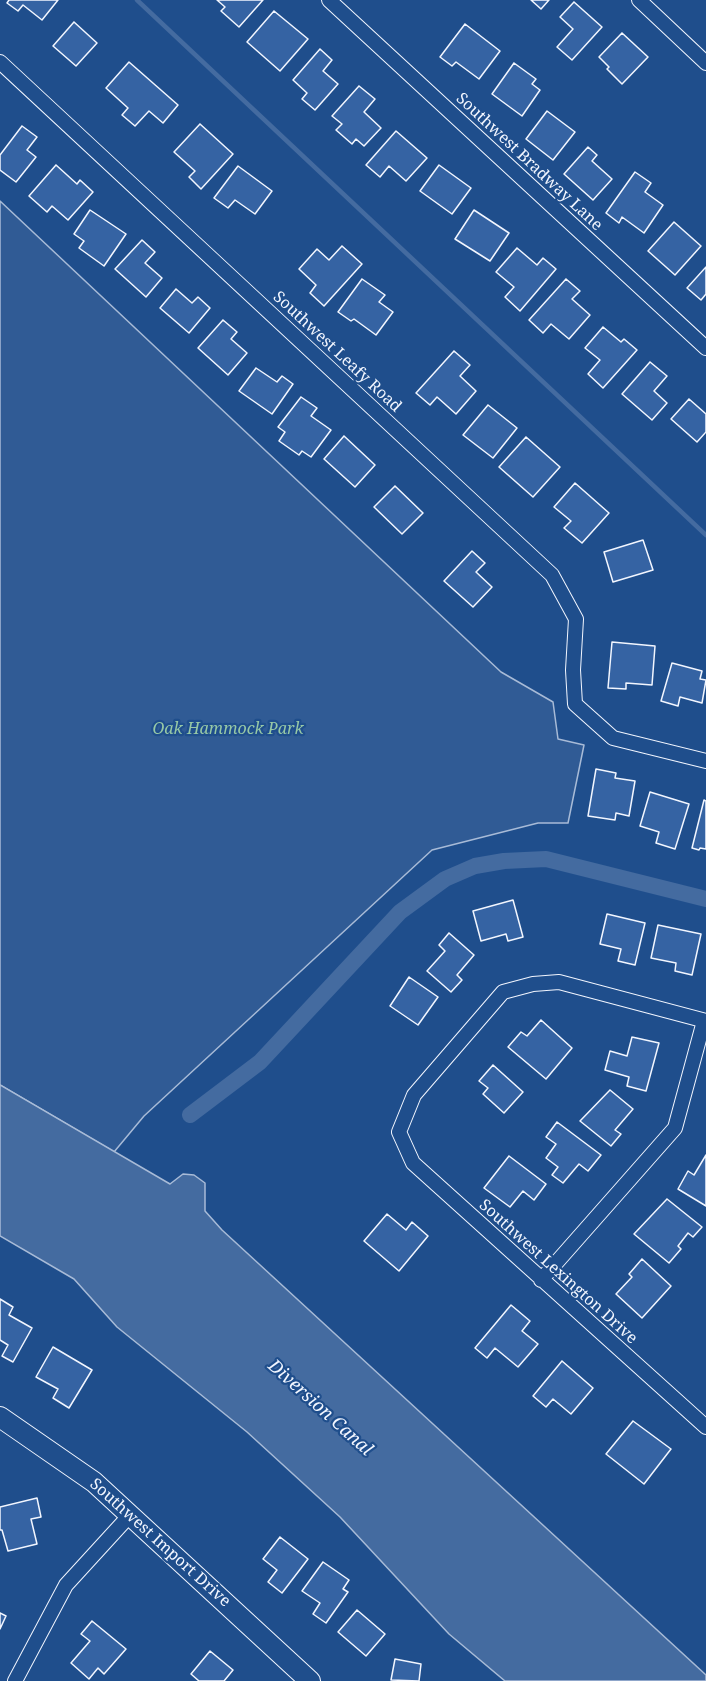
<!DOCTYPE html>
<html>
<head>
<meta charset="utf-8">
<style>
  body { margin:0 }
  canvas { display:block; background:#1f4e8c }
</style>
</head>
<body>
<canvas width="706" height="1681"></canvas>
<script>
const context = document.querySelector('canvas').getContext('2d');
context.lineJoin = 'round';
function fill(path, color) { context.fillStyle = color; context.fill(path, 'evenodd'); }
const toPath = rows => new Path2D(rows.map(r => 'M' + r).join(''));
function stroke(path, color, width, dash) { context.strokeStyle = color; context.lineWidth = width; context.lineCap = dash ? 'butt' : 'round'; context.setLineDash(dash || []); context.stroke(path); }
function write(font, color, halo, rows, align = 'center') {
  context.font = font + ' "Noto Serif",serif'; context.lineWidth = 4.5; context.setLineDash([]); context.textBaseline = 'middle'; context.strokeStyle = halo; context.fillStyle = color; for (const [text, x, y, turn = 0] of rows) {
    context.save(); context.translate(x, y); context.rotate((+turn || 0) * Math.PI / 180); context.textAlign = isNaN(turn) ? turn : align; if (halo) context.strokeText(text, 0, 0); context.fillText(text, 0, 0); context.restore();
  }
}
const green = toPath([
  [0,201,501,672,553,702,558,739,584,745,568,823,538,823,432,850,144,1116,114,1152,0,1085,0,201]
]);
fill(green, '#305b95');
stroke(green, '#a8bbd7', 1.5);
const water = toPath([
  [0,1085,170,1184,183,1174,194,1175,205,1183,205,1211,222,1230,706,1675,706,1681,505,1681,449,1634,340,1517,247,1432,117,1327,74,1279,0,1236,0,1085]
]);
fill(water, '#446ba0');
stroke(water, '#a8bbd7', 1.5);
stroke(toPath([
  [137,0,706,535]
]), '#446ba0', 4.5);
stroke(toPath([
  [190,1115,260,1062,400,912,445,879,475,866,504,861,546,859,706,899]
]), '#446ba0', 16);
const building = toPath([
  [9,0,58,0,42,20,23,5,18,11,7,3,9,0],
  [217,0,263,0,239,27,221,11,225,7,217,0],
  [531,0,549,0,541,9,531,0],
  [574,2,602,27,572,60,557,47,573,29,560,17,574,2],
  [274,11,308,39,280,71,247,42,274,11],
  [74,22,97,43,76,66,53,46,74,22],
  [465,24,500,51,479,79,456,62,452,66,440,57,465,24],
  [622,33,648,57,622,84,607,69,609,67,599,57,622,33],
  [320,49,332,60,323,71,338,84,315,110,302,99,307,93,293,80,320,49],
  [129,62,178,105,163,123,149,111,135,126,122,115,128,108,106,88,129,62],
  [514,63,536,79,532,84,540,90,522,116,492,94,514,63],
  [359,86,375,99,364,112,381,128,364,146,356,139,352,144,336,130,342,124,332,116,359,86],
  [547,111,575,132,553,160,526,139,547,111],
  [200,124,233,154,201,189,189,177,195,171,174,152,200,124],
  [22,126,37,137,27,150,36,157,16,182,0,170,0,155,22,126],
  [396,131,427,158,406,181,389,166,380,177,366,165,396,131],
  [588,147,597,155,592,161,612,179,593,200,564,174,588,147],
  [56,165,77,184,80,180,93,192,68,220,52,206,47,212,29,196,56,165],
  [439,165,471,188,452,214,420,191,439,165],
  [238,166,272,191,255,214,235,200,228,208,214,198,238,166],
  [635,172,651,183,645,192,663,205,644,233,622,217,619,223,606,213,635,172],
  [90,210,126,234,104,266,79,248,84,241,74,234,90,210],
  [474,210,509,233,490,261,455,239,474,210],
  [674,222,701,246,675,275,648,251,674,222],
  [142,240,155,252,145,263,162,278,146,297,115,269,142,240],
  [342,246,362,264,324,306,310,293,316,285,299,269,317,249,329,260,342,246],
  [517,248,537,265,543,258,556,269,520,311,505,297,514,287,496,272,517,248],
  [706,267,706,294,701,300,687,288,706,267],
  [362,279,385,295,379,302,393,312,376,335,354,319,351,321,338,312,362,279],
  [566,279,580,291,572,299,590,315,569,339,551,324,543,333,529,320,566,279],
  [176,289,192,303,198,297,210,308,189,333,160,308,176,289],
  [223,320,237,332,231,339,247,353,228,375,198,348,223,320],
  [603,327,621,342,624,339,637,350,603,388,588,374,600,360,585,348,603,327],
  [454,351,470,365,460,376,476,391,456,414,437,397,430,405,416,393,454,351],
  [650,362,667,376,654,391,667,403,652,420,622,394,650,362],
  [256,368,277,382,282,376,293,384,272,414,239,391,256,368],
  [301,397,317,408,311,416,331,430,311,457,302,451,299,455,279,441,285,432,278,427,301,397],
  [689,399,706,414,706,432,697,442,671,419,689,399],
  [488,405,517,428,493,458,463,435,488,405],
  [344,436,375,465,355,487,324,459,344,436],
  [526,437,560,467,533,497,499,467,526,437],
  [575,483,609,513,582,543,564,528,571,521,554,507,575,483],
  [395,486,423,513,402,534,374,507,395,486],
  [643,540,653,570,613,582,604,552,643,540],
  [472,551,485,563,476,572,492,587,473,607,444,581,472,551],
  [612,642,655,646,652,685,626,683,626,689,608,688,612,642],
  [672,663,702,671,700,679,706,680,702,703,680,697,678,706,661,701,672,663],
  [596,769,616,773,615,778,635,781,629,816,616,813,615,820,588,816,596,769],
  [650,792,689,804,675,849,656,843,659,832,640,826,650,792],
  [704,800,706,801,706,849,700,848,699,850,692,848,704,800],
  [513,900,523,937,508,941,506,934,481,941,473,911,513,900],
  [607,914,645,923,635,965,618,961,621,949,600,944,607,914],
  [658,925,701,934,692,975,675,971,676,963,651,958,658,925],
  [449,933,474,955,457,975,462,980,451,992,427,971,445,951,439,945,449,933],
  [409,977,438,997,418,1025,390,1006,409,977],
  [541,1020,572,1048,546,1079,508,1047,521,1032,527,1036,541,1020],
  [632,1037,659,1043,646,1091,627,1086,629,1077,605,1070,610,1051,627,1056,632,1037],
  [493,1065,523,1092,504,1113,483,1094,488,1088,479,1081,493,1065],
  [610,1090,633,1109,615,1130,621,1134,611,1146,580,1121,610,1090],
  [557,1122,601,1155,588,1171,579,1164,563,1183,552,1175,558,1167,546,1158,556,1144,546,1137,557,1122],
  [706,1155,706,1206,678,1189,688,1171,694,1175,706,1155],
  [509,1156,546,1184,534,1200,523,1191,510,1207,484,1188,509,1156],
  [667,1199,702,1227,693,1237,688,1233,678,1246,681,1249,669,1263,634,1234,667,1199],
  [387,1214,406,1230,412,1222,428,1236,399,1271,364,1241,387,1214],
  [642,1259,671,1286,642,1318,616,1294,632,1277,629,1274,642,1259],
  [0,1299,13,1307,9,1315,32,1328,13,1362,2,1356,8,1345,0,1340,0,1299],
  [511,1305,530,1321,522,1331,538,1344,518,1367,495,1348,487,1358,475,1348,511,1305],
  [53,1347,92,1370,69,1408,53,1398,58,1389,36,1377,53,1347],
  [562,1361,593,1388,571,1414,553,1399,546,1407,533,1396,562,1361],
  [633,1421,671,1449,644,1484,606,1454,633,1421],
  [37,1498,41,1517,31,1519,37,1544,8,1551,2,1530,0,1530,0,1507,37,1498],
  [280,1537,308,1559,282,1593,268,1582,277,1570,263,1559,280,1537],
  [323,1562,349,1580,343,1589,348,1592,326,1623,313,1614,320,1603,302,1591,323,1562],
  [357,1610,385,1634,366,1656,338,1632,357,1610],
  [0,1613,6,1616,0,1629,0,1613],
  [92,1621,126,1649,104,1674,98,1668,89,1679,71,1663,90,1641,81,1634,92,1621],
  [210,1651,233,1670,224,1681,199,1681,191,1674,210,1651],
  [395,1659,421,1664,419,1681,391,1680,395,1659]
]);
fill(building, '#3563a3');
stroke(building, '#f2f6ff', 1.5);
const street = toPath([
  [329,0,706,348],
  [639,0,706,63],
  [0,62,552,575,576,619,573,670,575,704,613,738,706,761],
  [706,1021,559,982,533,984,503,992,414,1095,399,1132,413,1163,706,1427],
  [541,1280,675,1128,704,1021],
  [15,1681,66,1585,130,1515]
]);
const secondary = toPath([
  [0,1417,94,1482,310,1681]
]);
stroke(street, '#f2f6ff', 16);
stroke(secondary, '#f2f6ff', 22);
stroke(street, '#1f4e8c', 14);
stroke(secondary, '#1f4e8c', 20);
write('16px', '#f2f6ff', '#1f4e8c', [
  ["Southwest Bradway Lane",529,162,43],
  ["Southwest Leafy Road",337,352,43],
  ["Southwest Lexington Drive",558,1272,42],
  ["Southwest Import Drive",160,1543,42]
]);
write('italic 16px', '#97c8a6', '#1f4e8c', [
  ["Oak Hammock Park",228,729]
]);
write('italic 18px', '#f2f6ff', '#1f4e8c', [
  ["Diversion Canal",320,1408,42]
]);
</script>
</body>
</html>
